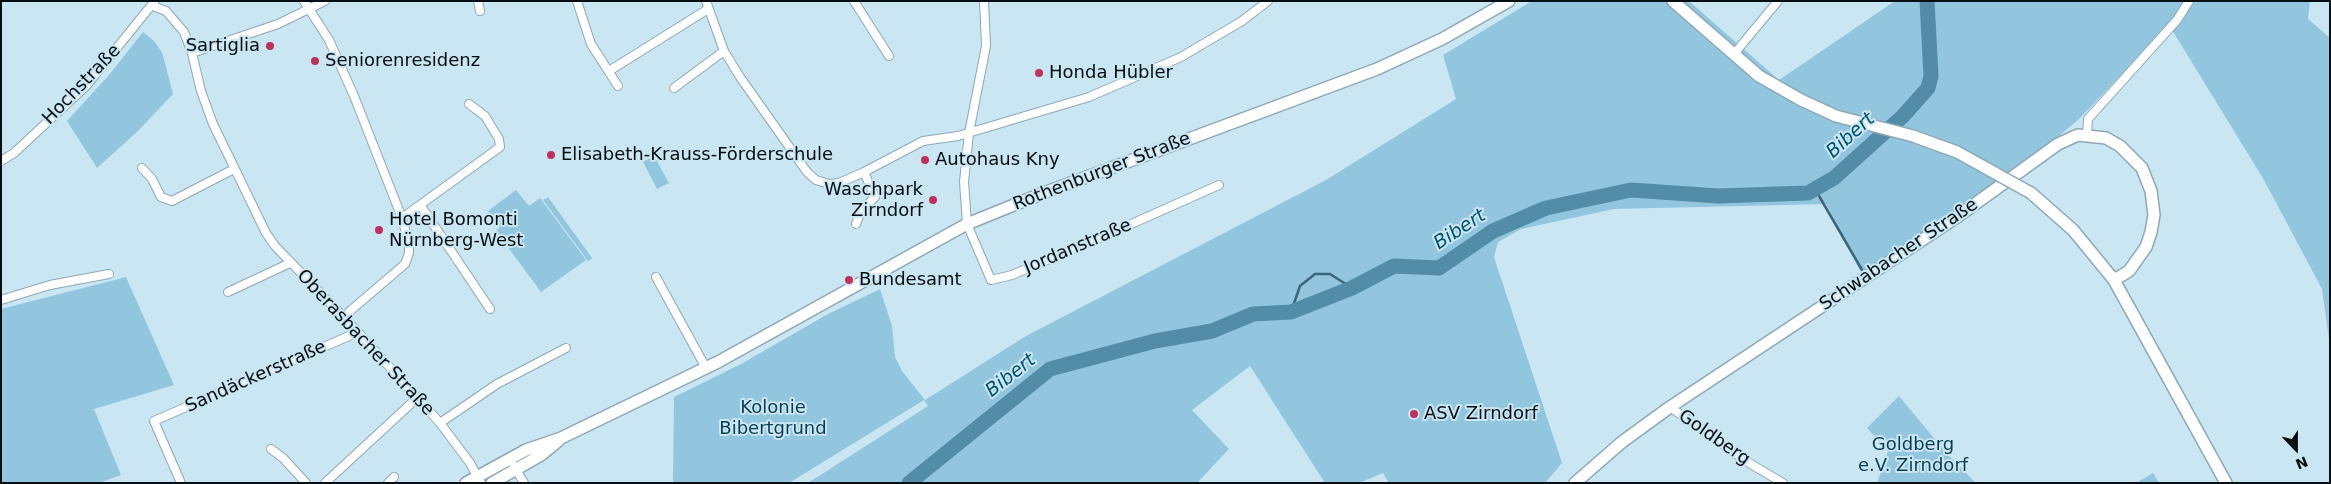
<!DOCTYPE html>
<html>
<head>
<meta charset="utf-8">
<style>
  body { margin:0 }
  #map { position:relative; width:2331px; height:484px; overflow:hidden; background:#cae6f3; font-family:"DejaVu Sans",sans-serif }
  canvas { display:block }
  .frame { position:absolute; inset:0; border:2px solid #050e12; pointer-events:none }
  .north { position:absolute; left:2271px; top:424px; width:50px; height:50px; -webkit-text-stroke:4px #cae6f3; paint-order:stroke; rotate:158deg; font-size:14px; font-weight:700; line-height:20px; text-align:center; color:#050e12 }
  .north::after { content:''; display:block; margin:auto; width:18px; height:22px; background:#050e12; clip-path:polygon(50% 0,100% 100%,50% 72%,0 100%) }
</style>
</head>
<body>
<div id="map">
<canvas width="2331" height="484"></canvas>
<div class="frame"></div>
<div class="north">N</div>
</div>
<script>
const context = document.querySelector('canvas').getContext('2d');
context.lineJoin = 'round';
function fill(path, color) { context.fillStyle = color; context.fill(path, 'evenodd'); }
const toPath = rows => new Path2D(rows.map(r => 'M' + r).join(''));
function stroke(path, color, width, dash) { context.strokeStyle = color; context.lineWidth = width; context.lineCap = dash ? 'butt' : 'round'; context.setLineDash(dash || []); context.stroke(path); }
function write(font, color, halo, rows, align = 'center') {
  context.font = font + ' "DejaVu Sans",sans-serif'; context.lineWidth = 4; context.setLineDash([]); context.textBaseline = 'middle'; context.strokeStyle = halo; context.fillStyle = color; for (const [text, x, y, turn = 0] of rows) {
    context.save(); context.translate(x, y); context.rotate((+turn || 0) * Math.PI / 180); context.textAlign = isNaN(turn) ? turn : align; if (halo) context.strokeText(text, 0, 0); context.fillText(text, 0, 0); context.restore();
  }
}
fill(toPath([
  [1532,1,1689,1,1779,80,1895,1,2310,1,2308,19,2330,38,2330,347,2322,289,2264,180,2169,25,2078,120,1990,193,1862,274,1826,204,1614,209,1521,229,1498,242,1494,257,1562,463,1545,483,1389,483,1383,473,1359,483,1325,483,1250,366,1192,410,1229,449,1197,483,808,483,928,406,924,400,789,483,673,483,674,397,741,364,828,314,880,289,892,326,895,357,902,371,925,400,1026,336,1326,180,1456,99,1443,55],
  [143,32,154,41,162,52,173,94,138,131,97,168,67,121,109,75],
  [654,156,669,183,657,189,643,162],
  [516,190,529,206,540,198,586,260,541,292,496,231,500,227,488,211],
  [548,197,592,258,588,261,543,200],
  [126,277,174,385,94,409,121,475,99,483,1,483,1,309],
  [1899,396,1948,455,1976,483,1877,483,1888,451,1867,428],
  [2153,473,2159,483,2136,483]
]), '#92c6df');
stroke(toPath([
  [1815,189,1862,270],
  [1291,312,1300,286,1315,274,1330,274,1352,288]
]), '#3b667a', 2.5);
stroke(toPath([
  [909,483,1050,369,1155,341,1212,331,1253,314,1291,312,1352,288,1394,266,1439,268,1493,231,1546,208,1631,190,1718,196,1808,193,1834,178,1903,116,1928,88,1931,76,1927,1]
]), '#528ca6', 15);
const street = toPath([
  [304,1,329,40,354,96,402,218,409,244,409,253,405,264,343,317],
  [478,1,480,11],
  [577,1,591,44,618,86],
  [706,1,724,51,740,77,807,172,816,180,829,184,839,183,864,172,923,141,958,136,1089,97,1181,57,1242,21,1268,1],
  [854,1,889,56],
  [984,1,986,46,969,133,964,182,967,224,991,280,1012,275,1111,233,1219,185],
  [153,6,166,11,184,32,192,53,201,91,213,124,266,233,275,246,358,332,440,423,470,463,481,483],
  [192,53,278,24,325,1],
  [1734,54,1778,1],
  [609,71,708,9],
  [674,88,724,51],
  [2087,135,2088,119,2177,20,2189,1],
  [1,161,14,153,86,86,154,2],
  [142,168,152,179,161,197,172,201,234,169],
  [421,206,490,309],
  [402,218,500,147,499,139,485,116,469,104],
  [856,224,861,211,875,197,864,172],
  [656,277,706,368],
  [228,292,290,263],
  [1,300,50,285,109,274],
  [1670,407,1749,463,1783,483],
  [440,423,497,384,566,348],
  [271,449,283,458,306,483],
  [514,466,524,483],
  [181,483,154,421,358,332],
  [325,483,417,398],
  [388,483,394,477]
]);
const secondary = toPath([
  [1673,1,1759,76],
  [2031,193,2073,230,2114,280,2226,483],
  [466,483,526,450,561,438,718,362,967,224,1041,194,1377,69,1442,39,1509,1],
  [492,483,541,455,558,441],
  [1575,483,1622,442,1670,407,1957,217,2058,144,2078,135,2106,138,2120,146,2142,168,2151,191,2154,215,2151,232,2146,247,2129,271,2114,280]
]);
stroke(street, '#8da8b5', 10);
stroke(secondary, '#8da8b5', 14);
stroke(street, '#fff', 8);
stroke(secondary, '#fff', 11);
const secondaryBridge = toPath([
  [1759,76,1801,100,1836,116,1913,136,1957,152,2031,193]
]);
stroke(secondaryBridge, '#8da8b5', 14, []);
stroke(secondaryBridge, '#fff', 11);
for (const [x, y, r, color] of [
  [270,46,5,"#bf305a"],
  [315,61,5,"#bf305a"],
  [1039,73,5,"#bf305a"],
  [551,155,5,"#bf305a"],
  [925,160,5,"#bf305a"],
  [933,200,5,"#bf305a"],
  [379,230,5,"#bf305a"],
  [849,280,5,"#bf305a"],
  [1414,414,5,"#bf305a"]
]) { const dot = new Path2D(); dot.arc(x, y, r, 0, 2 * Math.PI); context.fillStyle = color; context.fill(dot); stroke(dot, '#cae6f3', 2); }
write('18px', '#050e12', '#cae6f3', [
  ["Sartiglia",260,46,"right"],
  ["Seniorenresidenz",325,61],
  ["Honda Hübler",1049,73],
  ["Elisabeth-Krauss-Förderschule",561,155],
  ["Autohaus Kny",935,160],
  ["Waschpark",923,190,"right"],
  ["Zirndorf",923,211,"right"],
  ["Hotel Bomonti",389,220],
  ["Nürnberg-West",389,241],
  ["Bundesamt",859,280],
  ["ASV Zirndorf",1424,414]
], 'left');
write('18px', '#050e12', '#cae6f3', [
  ["Hochstraße",82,85,-46],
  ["Rothenburger Straße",1102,172,-21],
  ["Jordanstraße",1078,247,-23],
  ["Schwabacher Straße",1899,255,-34],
  ["Oberasbacher Straße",365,343,47],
  ["Sandäckerstraße",256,377,-24],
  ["Goldberg",1714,438,35]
]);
write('18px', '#083d50', '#cae6f3', [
  ["Kolonie",773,408],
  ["Bibertgrund",773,429],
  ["Goldberg",1913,445],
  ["e.V. Zirndorf",1913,466]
]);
write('italic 19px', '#00536e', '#cae6f3', [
  ["Bibert",1851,136,-42],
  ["Bibert",1460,230,-33],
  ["Bibert",1011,376,-38]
]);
</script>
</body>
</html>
